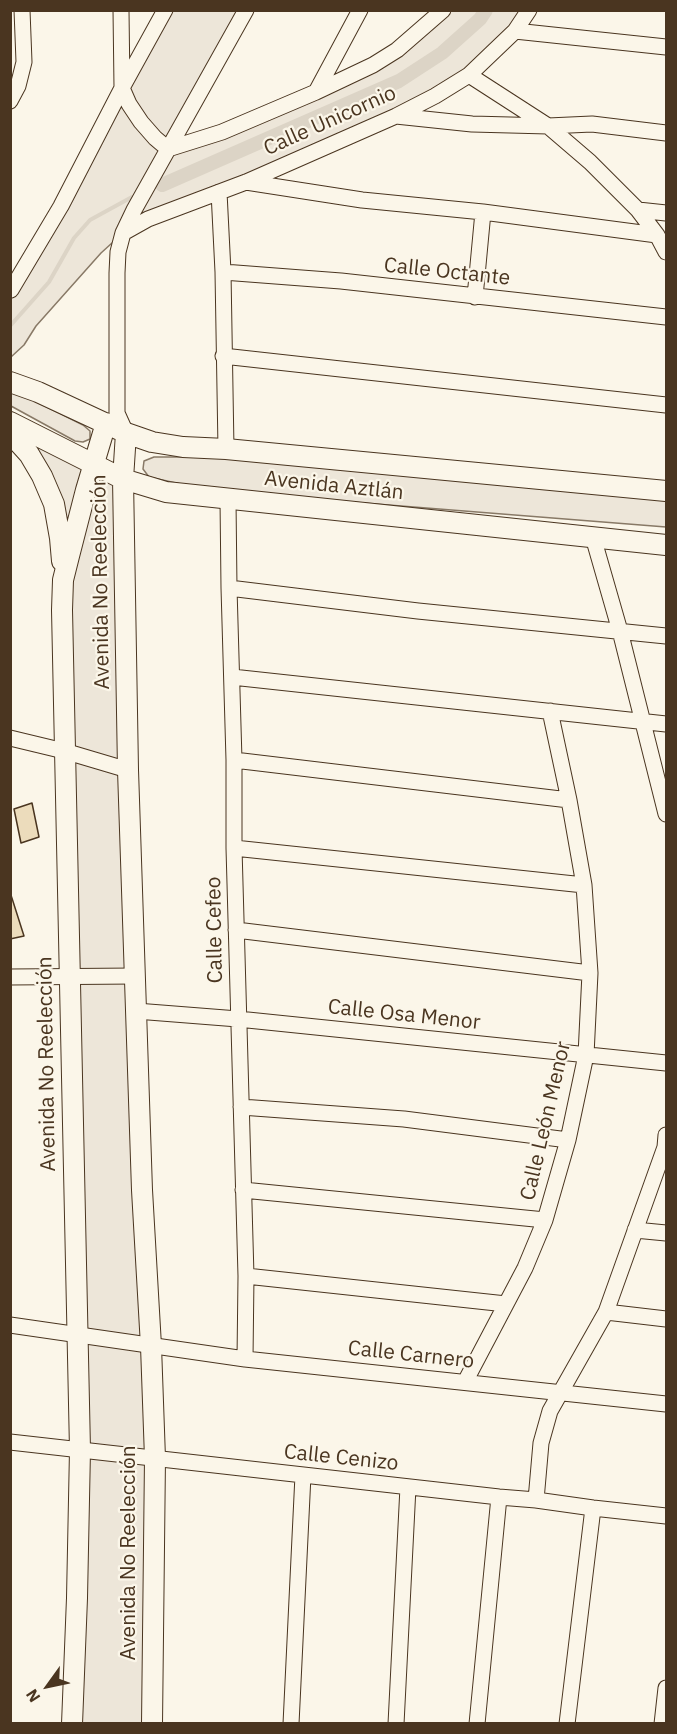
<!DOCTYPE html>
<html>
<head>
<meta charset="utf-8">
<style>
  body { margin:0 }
  #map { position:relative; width:677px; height:1734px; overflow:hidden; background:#fbf6e9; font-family:"IBM Plex Sans",sans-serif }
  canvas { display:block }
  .frame { position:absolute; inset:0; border:12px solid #4a3520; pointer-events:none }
  .north { position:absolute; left:18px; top:1656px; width:60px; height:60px; -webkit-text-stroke:4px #fbf6e9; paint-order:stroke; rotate:237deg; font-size:16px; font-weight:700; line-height:24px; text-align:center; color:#4a3520 }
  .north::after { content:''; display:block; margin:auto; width:21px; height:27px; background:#4a3520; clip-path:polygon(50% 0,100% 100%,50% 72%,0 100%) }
</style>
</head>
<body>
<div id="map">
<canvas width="677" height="1734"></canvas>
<div class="frame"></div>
<div class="north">N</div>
</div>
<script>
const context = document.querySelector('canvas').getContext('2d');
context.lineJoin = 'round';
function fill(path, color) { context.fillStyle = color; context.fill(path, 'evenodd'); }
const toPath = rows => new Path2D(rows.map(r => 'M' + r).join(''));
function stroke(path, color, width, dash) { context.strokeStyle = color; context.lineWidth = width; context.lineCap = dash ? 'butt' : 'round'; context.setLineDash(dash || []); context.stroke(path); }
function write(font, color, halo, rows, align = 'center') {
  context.font = font + ' "IBM Plex Sans",sans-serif'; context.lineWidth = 4.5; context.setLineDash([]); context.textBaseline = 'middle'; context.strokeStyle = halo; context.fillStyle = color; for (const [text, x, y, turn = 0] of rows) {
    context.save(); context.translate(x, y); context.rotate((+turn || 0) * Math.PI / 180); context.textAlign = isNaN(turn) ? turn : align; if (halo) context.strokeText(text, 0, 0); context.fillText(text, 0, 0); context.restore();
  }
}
const green = toPath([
  [165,11,245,11,169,148,373,65,443,11,529,11,469,75,123,233,101,253,36,326,24,345,11,357,10,291,165,11],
  [11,392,25,396,83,425,90,431,90,439,83,442,75,441,11,406,11,392],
  [11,433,123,479,152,1723,72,1723,80,1450,54,504,11,433],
  [154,457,240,457,666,493,666,527,212,491,149,477,143,469,144,461,154,457]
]);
fill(green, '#ede6d9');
stroke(green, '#887966', 1.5);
stroke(toPath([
  [10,326,49,282,74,238,90,220,132,197]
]), '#dcd4c6', 4);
stroke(toPath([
  [162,185,399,81,442,53,480,19,486,10]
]), '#dcd4c6', 14);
const building = toPath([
  [32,803,39,837,21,843,14,809,32,803],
  [10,892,24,936,10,939,10,892]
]);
fill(building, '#ecdcbc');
stroke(building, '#4a3520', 1.5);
const minor = toPath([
  [165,10,122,88,129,104,141,122,155,138,168,149],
  [515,31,666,47],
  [469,75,548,126,590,162,638,210,657,235,666,252],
  [316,92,360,10],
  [10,101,18,86,24,62,22,10],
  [396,116,472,124,548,126,592,124,666,133],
  [168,149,222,132,316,92,373,65,397,50,443,10],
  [246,182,362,200,483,212,657,235],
  [219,192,223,272,226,449],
  [638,210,666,213],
  [123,233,148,219,246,182,396,116,435,96,469,75,515,31,529,10],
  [223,272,341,281,666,317],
  [11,290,61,206,122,88,121,10],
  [475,297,483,212],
  [223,356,666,405],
  [126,433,117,413,117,273,118,252,123,233,134,210,246,10],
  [228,500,229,588,234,760,234,848,246,1276,245,1359],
  [593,537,620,631,666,814],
  [229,588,418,611,666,636],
  [232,677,666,724],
  [10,738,64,751,128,770],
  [234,760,569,800],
  [234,848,584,885],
  [236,930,590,973],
  [10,977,136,976],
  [136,1011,238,1019,666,1063],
  [241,1107,404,1119,568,1140],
  [243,1190,545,1220],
  [635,1230,666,1233],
  [246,1276,506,1304],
  [606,1312,666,1319],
  [10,1325,245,1359,666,1404],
  [465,1382,525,1268,545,1220,568,1140,586,1055,590,973,584,885,569,800,550,711],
  [10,1442,499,1497,536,1500,593,1508,666,1516],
  [536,1500,541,1443,550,1411,606,1312,665,1147,666,1135],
  [291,1724,303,1475],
  [396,1724,408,1487],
  [477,1724,499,1497],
  [567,1724,593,1508],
  [662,1724,666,1688]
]);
const major = toPath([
  [10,382,38,392,126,433,152,442,183,447,226,449,666,491],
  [10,422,123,479,166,492,666,545],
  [10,433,29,454,42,476,54,504,60,538,62,561],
  [126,433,123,479,128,770,142,1190,151,1346,155,1458,152,1724],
  [72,1724,77,1598,80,1450,62,610,63,580,69,556,86,490,106,423]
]);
stroke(minor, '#4a3520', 17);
stroke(major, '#4a3520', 22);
stroke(minor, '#fbf6e9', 15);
stroke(major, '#fbf6e9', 20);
write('21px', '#4a3520', '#fbf6e9', [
  ["Calle Unicornio",330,121,-24],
  ["Calle Octante",447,272,6],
  ["Avenida Aztlán",334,486,6],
  ["Avenida No Reelección",101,582,-91],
  ["Calle Cefeo",215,930,-91],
  ["Calle Osa Menor",404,1015,6],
  ["Avenida No Reelección",47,1064,-91],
  ["Calle León Menor",546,1121,-77],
  ["Calle Carnero",411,1355,6],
  ["Calle Cenizo",341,1458,6],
  ["Avenida No Reelección",129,1553,-90]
]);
</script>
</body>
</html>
